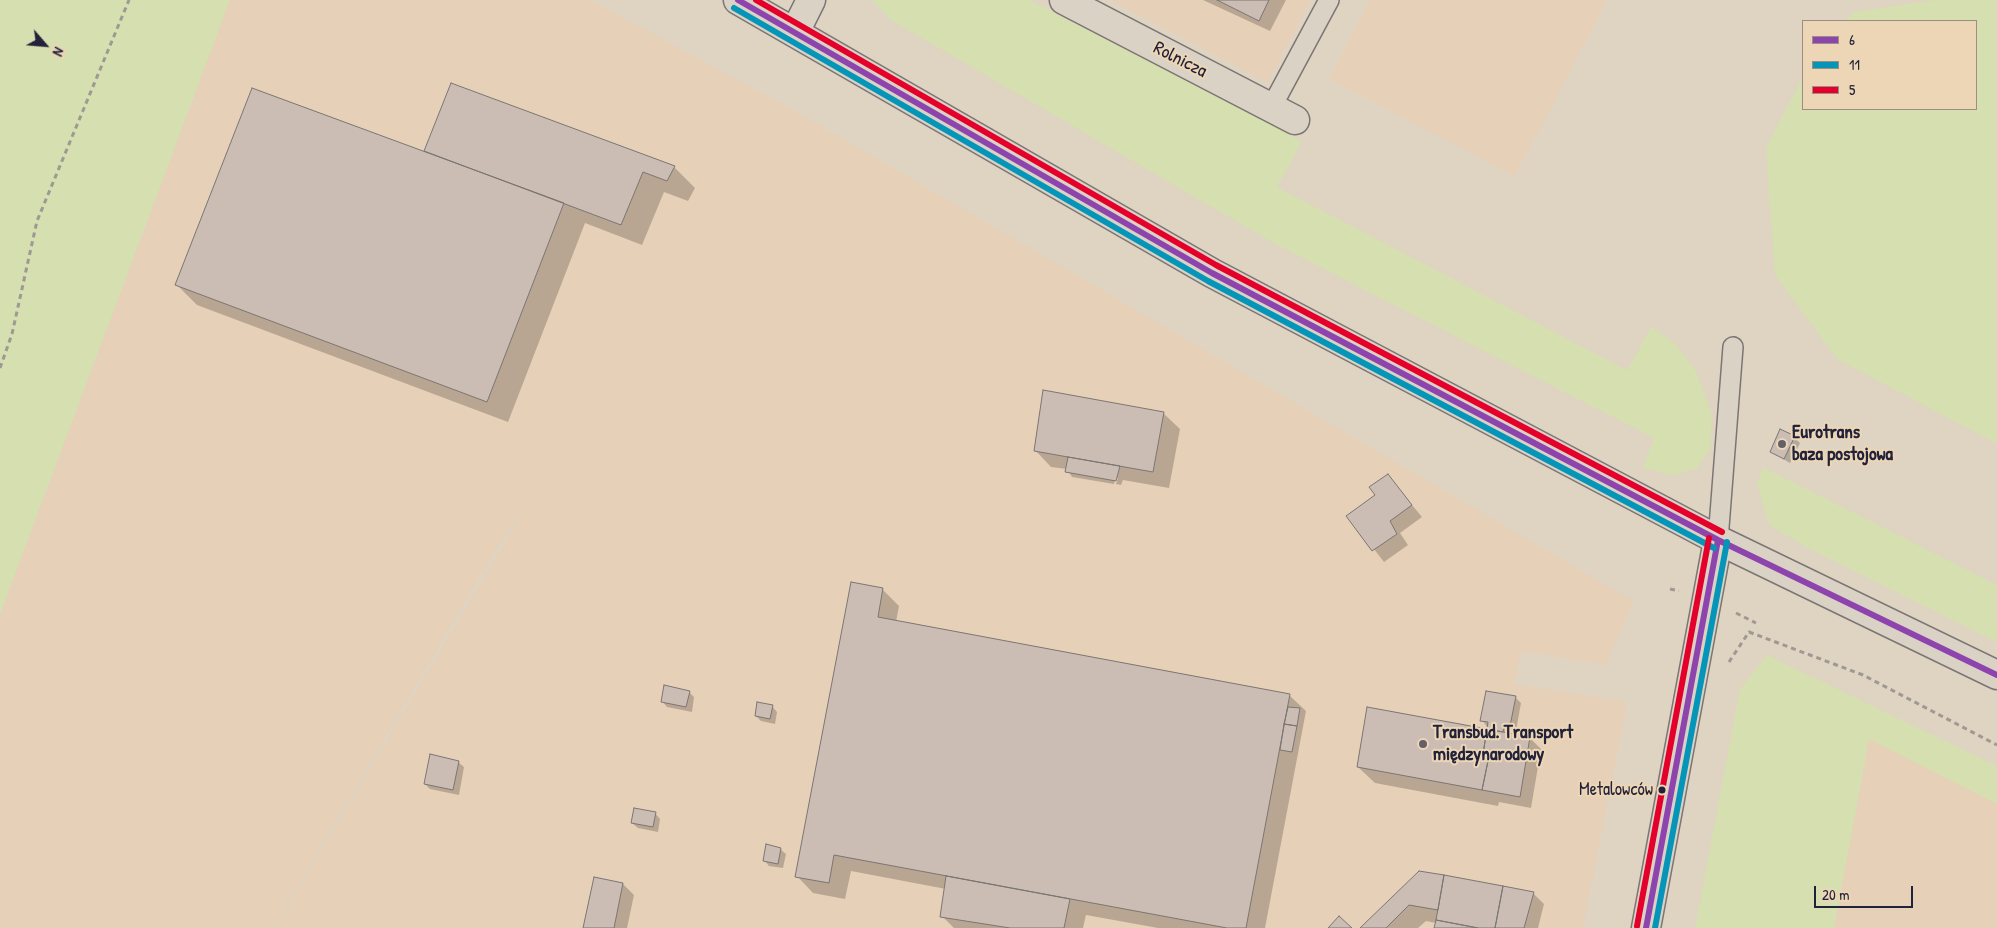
<!DOCTYPE html>
<html>
<head>
<meta charset="utf-8">
<style>
  body { margin:0 }
  #map { position:relative; width:1997px; height:928px; overflow:hidden; background:#dfd3c2; font-family:"Patrick Hand",sans-serif }
  canvas { display:block }
  .legend { position:absolute; left:1802px; top:20px; width:175px; height:90px; box-sizing:border-box; background:#ecd6b5; border:1px solid #9b8e84; margin:0; padding:6px 9px; list-style:none; font-size:15px; color:#22223b }
  .legend li { display:flex; align-items:center; gap:10px; height:25px }
  .legend b { width:25px; border:1px solid #9b8e84 }
  .north { position:absolute; left:20px; top:20px; width:50px; height:50px; -webkit-text-stroke:4px #ecd6b5; paint-order:stroke; rotate:117deg; font-size:14px; font-weight:700; line-height:20px; text-align:center; color:#22223b }
  .north::after { content:''; display:block; margin:auto; width:18px; height:22px; background:#22223b; clip-path:polygon(50% 0,100% 100%,50% 72%,0 100%) }
  .scale { position:absolute; left:1814px; top:886px; width:99px; height:22px; box-sizing:border-box; border:2px solid #22223b; border-top:0; padding-left:6px; font-size:15px; line-height:18px; white-space:nowrap; color:#22223b; -webkit-text-stroke:4px #ecd6b5; paint-order:stroke }
</style>
</head>
<body>
<div id="map">
<canvas width="1997" height="928"></canvas>
<ul class="legend">
<li><b style="height:6px;background:#8e44ad"></b>6</li>
<li><b style="height:6px;background:#0595b8"></b>11</li>
<li><b style="height:6px;background:#e4002b"></b>5</li>
</ul>
<div class="north">N</div>
<div class="scale">20 m</div>
</div>
<script>
const context = document.querySelector('canvas').getContext('2d');
context.lineJoin = 'round';
function fill(path, color) { context.fillStyle = color; context.fill(path, 'evenodd'); }
const toPath = rows => new Path2D(rows.map(r => 'M' + r).join(''));
function stroke(path, color, width, dash) { context.strokeStyle = color; context.lineWidth = width; context.lineCap = dash ? 'butt' : 'round'; context.setLineDash(dash || []); context.stroke(path); }
function write(font, color, halo, rows, align = 'center') {
  context.font = font + ' "Patrick Hand",sans-serif'; context.lineWidth = 4; context.setLineDash([]); context.textBaseline = 'middle'; context.strokeStyle = halo; context.fillStyle = color; for (const [text, x, y, turn = 0] of rows) {
    context.save(); context.translate(x, y); context.rotate((+turn || 0) * Math.PI / 180); context.textAlign = isNaN(turn) ? turn : align; if (halo) context.strokeText(text, 0, 0); context.fillText(text, 0, 0); context.restore();
  }
}
fill(toPath([
  [230,0,590,0,799,113,1633,601,1606,665,1522,651,1514,684,1627,702,1583,928,275,928,526,507,499,544,273,928,0,928,0,614],
  [1111,0,1311,0,1267,82],
  [1370,0,1607,0,1515,176,1329,79],
  [1869,739,1997,804,1997,928,1834,928]
]), '#e7d0b8');
fill(toPath([
  [0,0,230,0,0,614],
  [871,0,1030,0,1302,141,1277,187,1627,370,1651,327,1675,343,1697,373,1712,416,1710,449,1697,468,1672,475,1643,468,1654,438,1277,245,891,20],
  [1935,0,1997,0,1997,444,1837,359,1775,275,1766,148,1803,76,1803,109,1976,109,1976,21,1846,21,1853,12],
  [1763,467,1997,585,1997,642,1806,547,1769,525,1757,484],
  [1767,655,1997,766,1997,804,1869,739,1834,928,1695,928,1740,689]
]), '#d5dfaf');
fill(toPath([
  [1203,0,1286,0,1270,31],
  [451,85,674,167,695,188,688,201,664,192,642,245,585,223,508,422,197,305,176,284,424,153],
  [1163,413,1180,429,1169,488,1123,480,1121,485,1116,484,1118,478,1115,478,1114,484,1072,477,1067,469,1051,467,1035,450],
  [1794,437,1800,443,1790,463,1771,452],
  [1388,476,1422,517,1400,533,1408,545,1384,562,1348,516,1377,495],
  [882,589,899,606,896,622,1289,695,1306,711,1265,928,1158,928,1086,915,1083,928,954,928,942,916,946,889,851,871,845,899,813,893,797,876],
  [689,692,694,697,692,712,667,707,662,701],
  [1515,697,1521,703,1516,731,1509,730,1508,734,1530,738,1541,749,1531,808,1499,802,1498,806,1375,783,1358,767,1490,731,1482,720],
  [772,706,777,712,775,724,761,721,756,716],
  [458,762,464,767,459,795,430,789,425,784],
  [655,813,660,819,658,832,638,828,632,823],
  [780,849,786,854,783,868,769,866,764,860],
  [1419,872,1533,893,1544,904,1538,928,1435,928,1436,923,1426,921,1418,928,1362,928],
  [623,884,634,895,627,928,585,928]
]), '#0003');
const building = toPath([
  [1217,0,1269,0,1259,21,1217,0],
  [451,83,675,166,667,181,643,172,621,225,424,151,451,83],
  [252,88,564,203,487,402,175,285,252,88],
  [1043,390,1164,412,1153,472,1034,451,1043,390],
  [1780,429,1795,436,1784,459,1770,452,1780,429],
  [1068,457,1120,466,1116,481,1065,472,1068,457],
  [1388,474,1412,505,1390,521,1397,534,1372,551,1346,516,1375,495,1369,487,1388,474],
  [851,582,883,588,878,617,1290,694,1246,928,1227,928,834,855,829,883,795,877,851,582],
  [664,685,690,691,686,707,661,702,664,685],
  [1486,691,1516,696,1510,726,1504,725,1503,732,1487,729,1488,722,1480,721,1486,691],
  [757,702,773,705,770,719,755,716,757,702],
  [1288,707,1300,708,1297,726,1284,724,1288,707],
  [1367,707,1487,729,1482,760,1488,761,1482,790,1357,767,1367,707],
  [1284,724,1297,726,1292,752,1280,750,1284,724],
  [1487,729,1530,737,1520,797,1482,790,1488,761,1482,760,1487,729],
  [430,754,459,761,453,790,424,784,430,754],
  [634,808,656,812,653,827,631,823,634,808],
  [766,844,781,848,778,864,763,861,766,844],
  [1419,871,1444,875,1438,910,1409,905,1386,928,1360,928,1419,871],
  [1444,875,1503,886,1495,928,1478,928,1436,920,1444,875],
  [946,876,1070,899,1064,928,1010,928,940,917,946,876],
  [594,877,623,883,614,928,583,928,594,877],
  [1503,886,1534,892,1524,928,1495,928,1503,886],
  [1339,916,1352,928,1328,928,1339,916],
  [1436,920,1478,928,1434,928,1436,920]
]);
fill(building, '#cbbdb4');
stroke(building, '#7b7673', 1);
const lane = toPath([
  [1271,108,1329,0],
  [1718,540,1733,347]
]);
const street = toPath([
  [1064,0,1295,120],
  [795,32,811,0],
  [1646,928,1718,540]
]);
const secondary = toPath([
  [738,0,1212,273,1718,540,1997,675]
]);
stroke(lane, '#7b7673', 22);
stroke(street, '#7b7673', 31);
stroke(secondary, '#7b7673', 31);
stroke(toPath([
  [0,368,12,334,37,221,129,0],
  [1670,589,1679,591],
  [1736,613,1756,623],
  [1729,662,1749,632,1863,675,1997,745]
]), '#9f9993', 3, [5, 4]);
stroke(lane, '#dbd2c6', 19);
stroke(street, '#dbd2c6', 28);
stroke(secondary, '#dbd2c6', 28);
stroke(toPath([
  [738,0,1212,273,1718,540,1997,675],
  [1646,928,1718,540]
]), '#8e44ad', 6);
stroke(toPath([
  [734,8,1208,281,1714,548],
  [1655,928,1727,542]
]), '#0595b8', 6);
stroke(toPath([
  [756,0,1216,265,1722,532],
  [1637,926,1709,538]
]), '#e4002b', 6);
for (const [x, y, r, color] of [
  [1782,444,5,"#64606a"],
  [1423,744,5,"#64606a"],
  [1662,790,4.5,"#22223b"]
]) { const dot = new Path2D(); dot.arc(x, y, r, 0, 2 * Math.PI); context.fillStyle = color; context.fill(dot); stroke(dot, '#ecd6b5', 2); }
write('18px', '#22223b', '#ecd6b5', [
  ["Metalowców",1653,790]
], 'right');
write('19px', '#22223b', '#ecd6b5', [
  ["Rolnicza",1180,60,27]
]);
write('bold 19px', '#22223b', '#ecd6b5', [
  ["Eurotrans",1792,433],
  ["baza postojowa",1792,455],
  ["Transbud. Transport",1433,733],
  ["międzynarodowy",1433,755]
], 'left');
</script>
</body>
</html>
